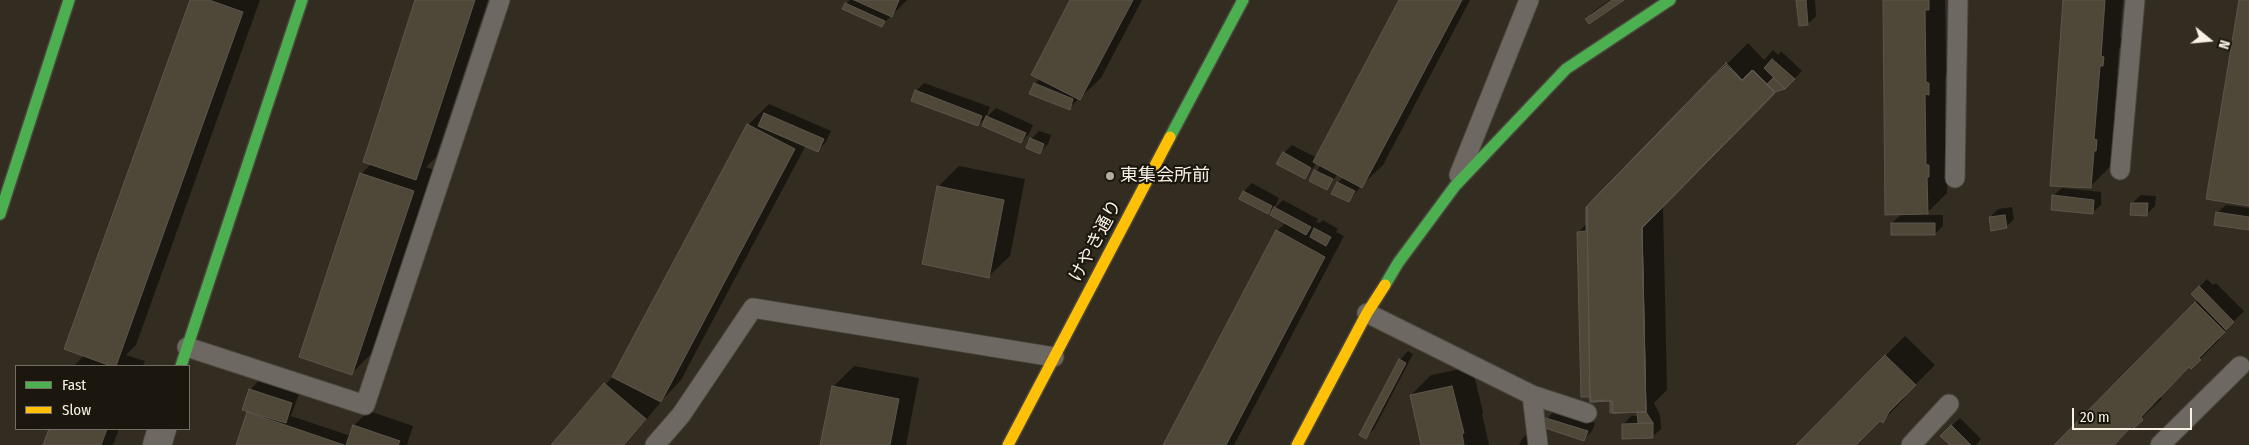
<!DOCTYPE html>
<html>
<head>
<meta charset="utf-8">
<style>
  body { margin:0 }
  #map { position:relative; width:2249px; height:445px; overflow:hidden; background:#322c21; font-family:"Fira Sans Condensed",sans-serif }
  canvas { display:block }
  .legend { position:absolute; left:15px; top:365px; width:175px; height:65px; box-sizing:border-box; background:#1b170f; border:1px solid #736f65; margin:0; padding:6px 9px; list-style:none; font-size:15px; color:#f8f2e6 }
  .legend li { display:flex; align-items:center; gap:10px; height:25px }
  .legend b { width:25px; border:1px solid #736f65 }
  .north { position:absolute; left:2184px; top:15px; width:50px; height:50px; -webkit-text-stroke:4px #1b170f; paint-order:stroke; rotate:107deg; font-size:14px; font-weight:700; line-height:20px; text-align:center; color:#f8f2e6 }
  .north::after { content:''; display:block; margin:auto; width:18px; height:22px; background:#f8f2e6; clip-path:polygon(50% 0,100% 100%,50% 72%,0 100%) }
  .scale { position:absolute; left:2072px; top:408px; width:120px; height:22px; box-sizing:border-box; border:2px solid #f8f2e6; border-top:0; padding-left:6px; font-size:15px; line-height:18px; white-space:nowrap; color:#f8f2e6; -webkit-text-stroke:4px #1b170f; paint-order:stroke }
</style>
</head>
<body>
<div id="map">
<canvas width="2249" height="445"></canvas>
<ul class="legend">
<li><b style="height:6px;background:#4caf50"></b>Fast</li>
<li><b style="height:6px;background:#ffc107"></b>Slow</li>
</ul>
<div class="north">N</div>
<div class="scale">20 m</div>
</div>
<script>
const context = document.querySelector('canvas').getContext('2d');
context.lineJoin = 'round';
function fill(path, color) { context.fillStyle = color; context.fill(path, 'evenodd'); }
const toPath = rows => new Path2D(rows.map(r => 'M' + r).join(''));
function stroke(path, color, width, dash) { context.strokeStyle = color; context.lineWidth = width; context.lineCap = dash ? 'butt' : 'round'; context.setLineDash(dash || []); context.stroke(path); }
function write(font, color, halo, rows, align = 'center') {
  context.font = font + ' "Fira Sans Condensed","Noto Sans JP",sans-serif'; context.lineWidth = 4.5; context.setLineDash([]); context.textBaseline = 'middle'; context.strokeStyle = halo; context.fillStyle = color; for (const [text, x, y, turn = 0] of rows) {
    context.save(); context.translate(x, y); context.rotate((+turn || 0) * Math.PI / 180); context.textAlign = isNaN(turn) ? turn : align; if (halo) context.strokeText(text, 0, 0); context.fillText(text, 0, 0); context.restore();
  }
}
fill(toPath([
  [192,0,260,0,136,345,126,355,145,361,143,366,74,366,84,355],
  [417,0,488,0,436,157,426,167,434,170,373,352,352,373,361,174,372,163],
  [850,0,907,0,882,25,846,4],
  [1072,0,1142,0,1101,78,1069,108,1035,84,1040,78],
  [1400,0,1470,0,1383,165,1361,186,1349,201,1333,193,1338,182,1344,177,1338,174,1326,189,1310,180,1321,165,1317,163,1305,178,1284,153,1292,145,1317,158],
  [1610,0,1621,0,1586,19,1594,11],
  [1797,0,1815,0,1816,16,1808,24],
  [1884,0,1945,0,1946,63,1948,63,1948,73,1945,77,1945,146,1948,146,1947,193,1925,215,1943,215,1943,226,1935,234,1892,223,1902,214],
  [2064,0,2123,0,2120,37,2124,37,2123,45,2119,49,2114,120,2116,120,2116,130,2113,132,2111,166,2091,186],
  [1748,43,1764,60,1773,50,1778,55,1781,51,1802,71,1785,88,1775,91,1663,206,1667,390,1654,403,1660,415,1661,429,1652,437,1623,425,1631,416,1639,416,1579,232,1727,64],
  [924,83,990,107,986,117,978,125,916,91],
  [769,104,831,131,826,142,818,150,806,145,681,380,665,397,625,445,552,445,615,374,748,125],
  [996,108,1033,125,1029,134,1021,142,984,125,987,117],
  [1039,131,1051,135,1048,144,1040,152,1031,139],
  [959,166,1025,179,1010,256,988,277,938,187],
  [1252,183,1279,198,1276,205,1268,213,1244,191],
  [2062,188,2101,192,2101,205,2092,213,2053,196],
  [2141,195,2156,196,2155,206,2147,214,2132,203],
  [1283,200,1318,219,1316,222,1320,223,1323,220,1338,229,1336,232,1344,236,1234,445,1164,445,1277,231,1286,222,1275,208],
  [2226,205,2249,208,2249,229,2217,213],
  [2012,207,2014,219,2006,227,1990,217,1998,209],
  [2207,279,2213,285,2216,283,2244,311,2218,337,2220,339,2200,359,2189,366,2160,396,2162,399,2112,445,2055,445,2198,300,2192,294],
  [1905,336,1935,365,1909,391,1902,401,1883,421,1880,419,1854,445,1797,445],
  [1408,351,1413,354,1374,429,1366,437,1400,360],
  [854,366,919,378,906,445,822,445,833,387],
  [1472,367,1483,412,1482,414,1489,445,1422,445,1411,395,1431,375],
  [258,381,299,394,291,416,351,436,354,425,369,411,413,426,407,445,237,445,250,411,250,390],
  [1555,410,1595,423,1592,431,1584,439,1547,419],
  [1960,418,1981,439,1976,445,1951,445,1942,435],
  [51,429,119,429,113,445,45,445],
  [1530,431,1540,445,1519,445,1522,439]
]), '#0007');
const building = toPath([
  [190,0,209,0,243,12,116,366,111,366,64,349,190,0],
  [415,0,475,0,416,180,363,162,415,0],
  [854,0,899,0,892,17,854,0],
  [1070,0,1133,0,1080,100,1031,75,1070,0],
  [1399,0,1462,0,1362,188,1313,162,1399,0],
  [1612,0,1624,0,1589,24,1585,19,1612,0],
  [1796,0,1806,0,1808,25,1799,26,1796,0],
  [1883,0,1929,0,1929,10,1925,10,1926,82,1929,83,1929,95,1925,94,1926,165,1929,165,1929,177,1927,177,1928,214,1885,215,1883,0],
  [2063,0,2105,0,2101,56,2104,57,2103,66,2100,66,2094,139,2097,140,2096,151,2094,151,2091,188,2050,186,2063,0],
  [2239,0,2249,0,2249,206,2206,199,2239,0],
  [845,3,885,21,882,27,842,9,845,3],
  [1772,59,1795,79,1785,89,1764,68,1772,59],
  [1726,63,1742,80,1752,70,1775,93,1642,228,1646,412,1613,413,1612,401,1590,402,1587,206,1726,63],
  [1726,63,1742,80,1752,70,1775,93,1642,228,1646,412,1613,413,1612,401,1590,402,1587,206,1726,63],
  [1726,65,1742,81,1753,70,1775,92,1642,227,1646,412,1610,413,1610,400,1591,401,1591,397,1581,397,1577,232,1586,231,1586,207,1726,65],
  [1773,78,1785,89,1775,92,1767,84,1773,78],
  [1034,83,1073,99,1070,110,1029,94,1034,83],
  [915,90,982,116,978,126,911,101,915,90],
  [764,113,824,139,818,152,758,126,764,113],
  [986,116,1026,133,1021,143,982,126,986,116],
  [747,124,795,149,661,402,612,377,747,124],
  [1030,138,1044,144,1040,154,1026,148,1030,138],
  [1283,152,1311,168,1305,179,1276,164,1283,152],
  [1314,170,1333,179,1327,190,1309,181,1314,170],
  [360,173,414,191,352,375,299,357,360,173],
  [1337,182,1355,191,1349,202,1331,194,1337,182],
  [937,186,1004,200,989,278,922,264,937,186],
  [1243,191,1272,206,1268,214,1239,199,1243,191],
  [2052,195,2094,200,2093,214,2051,210,2052,195],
  [2131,203,2148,203,2147,216,2130,215,2131,203],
  [1274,207,1311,227,1306,235,1270,215,1274,207],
  [2216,212,2249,217,2249,230,2214,225,2216,212],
  [2005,215,2007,228,1991,231,1989,217,2005,215],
  [1891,223,1935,223,1935,235,1891,235,1891,223],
  [1314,228,1331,237,1326,246,1310,237,1314,228],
  [1276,230,1325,257,1226,445,1163,445,1276,230],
  [2199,286,2234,322,2226,330,2191,294,2199,286],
  [2195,302,2225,332,2199,358,2201,360,2191,369,2189,367,2141,417,2143,420,2134,428,2132,426,2114,445,2054,445,2195,302],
  [1885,355,1916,385,1889,412,1883,423,1880,421,1856,445,1796,445,1885,355],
  [1399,359,1406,363,1366,439,1359,435,1399,359],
  [604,383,646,419,624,445,551,445,604,383],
  [832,386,899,399,890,445,820,445,832,386],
  [1452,386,1464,433,1462,434,1464,445,1421,445,1410,395,1452,386],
  [249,389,292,403,286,423,242,410,249,389],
  [247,412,344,445,236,445,247,412],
  [1637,412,1646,412,1653,423,1638,423,1637,412],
  [1546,418,1588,431,1584,441,1542,427,1546,418],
  [1653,423,1653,438,1622,439,1622,424,1653,423],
  [353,425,400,441,398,445,346,445,353,425],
  [1951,425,1971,445,1950,445,1940,436,1951,425],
  [49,429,107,429,101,445,43,445,49,429]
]);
fill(building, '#4f4838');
stroke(building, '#5c574e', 1);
const lane = toPath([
  [2120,170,2135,0],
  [1459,175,1529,0],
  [1955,178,1958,0],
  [1367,313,1532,395,1587,413],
  [187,347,365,405,500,0],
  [1532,395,1538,445],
  [655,445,681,415,753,308,1054,357],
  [1911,445,1949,404],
  [2160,445,2240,366]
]);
const street = toPath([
  [157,445,162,429]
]);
const fast = toPath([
  [1170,137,1243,0],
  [0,214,69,0],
  [1385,285,1398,263,1455,186,1566,69,1670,0],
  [181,366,302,0]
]);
const slow = toPath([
  [1008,445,1170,137],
  [1297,445,1367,313,1385,285]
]);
stroke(lane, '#4c473e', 21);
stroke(street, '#4c473e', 30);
stroke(fast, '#4c473e', 14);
stroke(slow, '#4c473e', 14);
stroke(lane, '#6e6862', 19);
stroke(street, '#6e6862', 28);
stroke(fast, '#4caf50', 11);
stroke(slow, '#ffc107', 11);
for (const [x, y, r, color] of [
  [1110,176,5,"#b3ada1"]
]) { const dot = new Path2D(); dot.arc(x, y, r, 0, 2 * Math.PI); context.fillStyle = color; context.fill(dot); stroke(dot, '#1b170f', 2); }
write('18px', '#f8f2e6', '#1b170f', [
  ["東集会所前",1120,176]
], 'left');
write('18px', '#f8f2e6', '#1b170f', [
  ["けやき通り",1096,241,-62]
]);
</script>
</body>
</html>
